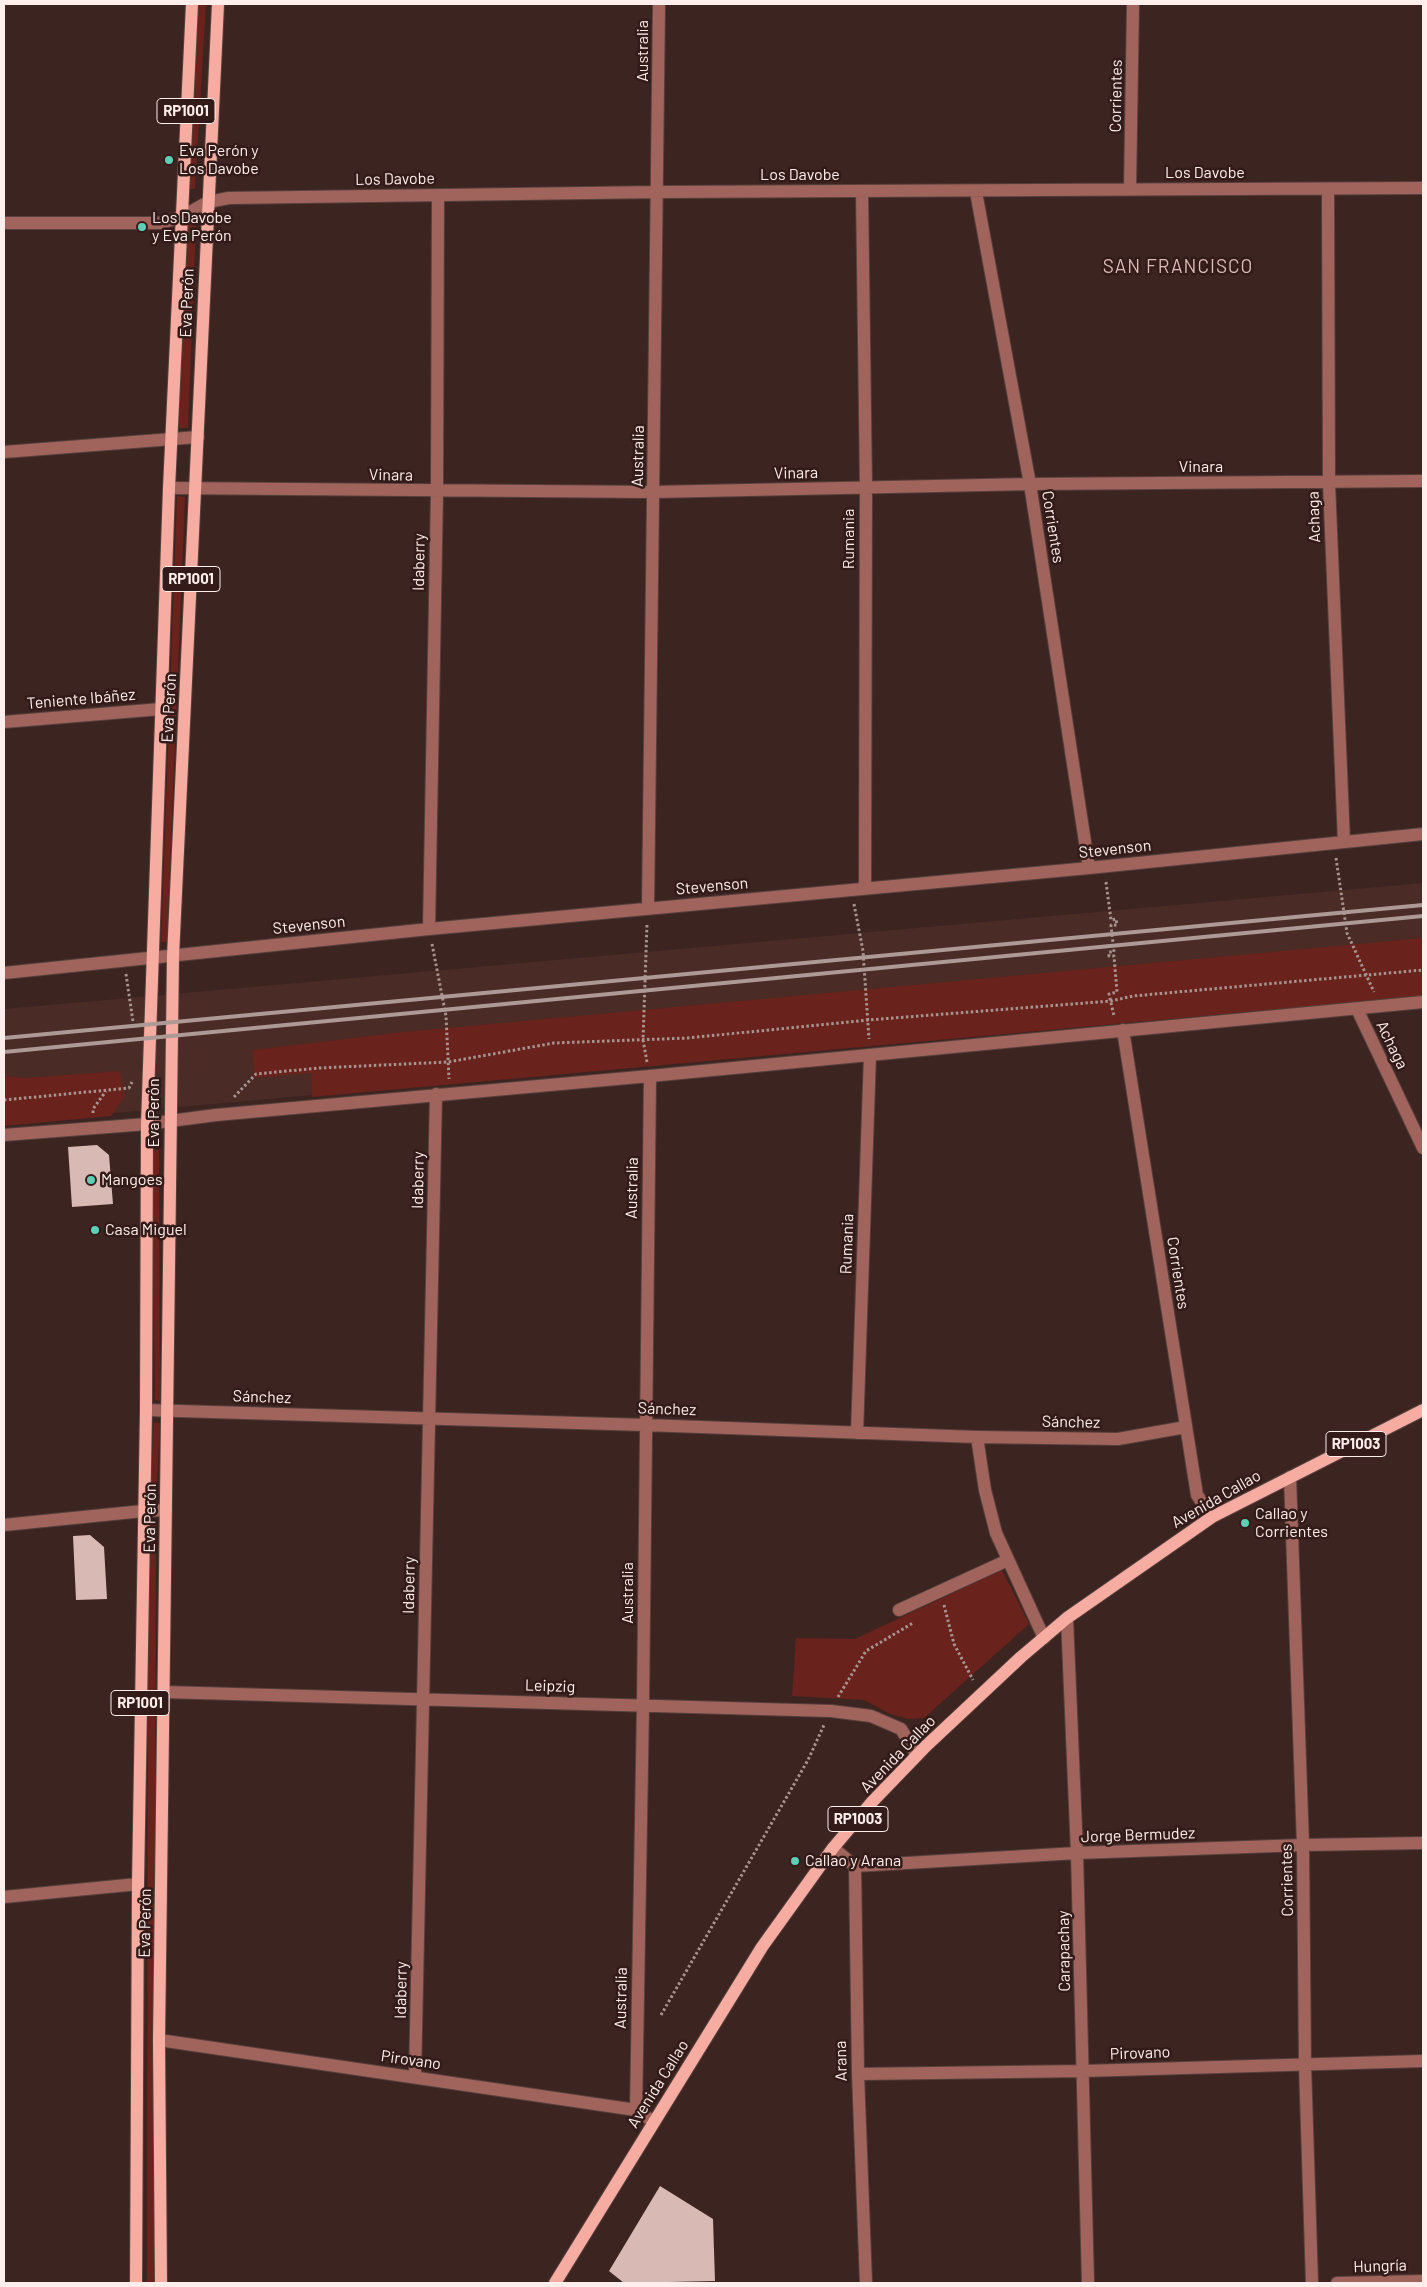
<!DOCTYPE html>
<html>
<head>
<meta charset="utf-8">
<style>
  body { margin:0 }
  #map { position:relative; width:1427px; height:2287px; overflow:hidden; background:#3c2421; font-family:Barlow,sans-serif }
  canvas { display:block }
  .frame { position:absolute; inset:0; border:5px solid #ffeeeb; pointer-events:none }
</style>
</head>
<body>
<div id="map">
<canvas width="1427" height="2287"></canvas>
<div class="frame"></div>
</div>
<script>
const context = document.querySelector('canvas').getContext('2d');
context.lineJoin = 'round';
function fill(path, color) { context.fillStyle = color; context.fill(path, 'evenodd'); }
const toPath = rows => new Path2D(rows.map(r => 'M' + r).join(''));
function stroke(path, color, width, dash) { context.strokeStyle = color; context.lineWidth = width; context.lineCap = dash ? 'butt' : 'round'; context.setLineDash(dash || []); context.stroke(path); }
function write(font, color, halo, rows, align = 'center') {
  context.font = font + ' Barlow,sans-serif'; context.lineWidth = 5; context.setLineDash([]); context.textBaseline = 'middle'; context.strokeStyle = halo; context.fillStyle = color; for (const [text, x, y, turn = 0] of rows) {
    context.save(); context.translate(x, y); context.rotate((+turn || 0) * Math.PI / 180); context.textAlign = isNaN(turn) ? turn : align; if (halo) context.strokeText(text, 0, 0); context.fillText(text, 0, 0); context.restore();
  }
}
fill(toPath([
  [1423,883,1423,994,4,1123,4,1009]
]), '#4a2b26');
fill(toPath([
  [198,4,206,4,195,189,189,189],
  [188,223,196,225,188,428,178,428],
  [177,496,185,497,167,942,161,942],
  [1423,938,1423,996,312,1097,311,1073,254,1078,253,1050,404,1032],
  [120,1071,125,1097,111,1116,4,1126,4,1076,25,1078],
  [152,1150,159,1150,160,1401,155,1400],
  [154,1422,160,1423,156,1503,150,1502],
  [148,1520,156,1521,154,2283,147,2283],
  [1002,1570,1029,1624,924,1718,908,1719,890,1714,864,1700,792,1696,796,1638,855,1639]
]), '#69221c');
fill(toPath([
  [97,1145,109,1155,113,1204,72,1207,68,1147],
  [90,1535,104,1547,107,1599,76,1600,73,1536],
  [660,2186,713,2219,715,2281,624,2283,609,2271]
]), '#d9b9b4');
const minor = toPath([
  [1130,189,1133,4],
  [1328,190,1329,483,1344,842],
  [862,191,866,487,865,888],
  [976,192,1030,484,1089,868],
  [4,223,161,223,181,217,208,202,229,198,658,192,1423,188],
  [4,452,198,437],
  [169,488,653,492,1030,484,1423,481],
  [4,722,161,709],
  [648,908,659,4],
  [429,929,437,491,438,195],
  [4,973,429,929,1089,868,1423,834],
  [1357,1009,1423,1148],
  [1123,1030,1197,1495,1212,1517],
  [4,1135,147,1124,216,1115,650,1076,1423,1002],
  [146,1410,645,1425,977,1437,1118,1439,1186,1427],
  [857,1433,870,1055],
  [977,1437,985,1490,996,1533,1044,1638],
  [1290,1477,1303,1845,1305,2065,1312,2283],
  [4,1525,143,1511,166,1510],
  [899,1610,1008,1560],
  [1067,1618,1077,1853,1088,2283],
  [164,1692,831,1711,871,1716,901,1729,917,1755],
  [833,1848,855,1866,858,2074,866,2283],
  [855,1866,1077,1853,1303,1845,1423,1843],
  [4,1897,138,1884],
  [159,2040,636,2110,654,2122],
  [858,2074,1083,2071,1423,2061],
  [415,2077,436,1094],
  [636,2110,643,1705,650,1076],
  [1337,2283,1423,2281]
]);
const major = toPath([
  [136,2283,138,1884,146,1410,147,1124,169,488,192,4],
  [161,2283,159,2040,173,956,218,4],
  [555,2283,762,1947,833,1848,871,1803,926,1746,1021,1657,1067,1618,1212,1517,1423,1410]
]);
stroke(minor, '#57403d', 14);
stroke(major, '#57403d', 14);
stroke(toPath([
  [1336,858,1347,933,1374,992],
  [1106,882,1111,920,1116,919,1117,925,1111,925,1114,952,1109,952,1109,956,1114,956,1117,992,1109,994,1114,1016],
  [854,904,863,951,869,1039],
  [432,944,446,1016,449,1079],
  [126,974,133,1022],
  [647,1062,643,1040,647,924],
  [234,1097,256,1074,319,1068,448,1062,554,1043,688,1038,868,1020,1111,1001,1133,996,1423,970],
  [4,1100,129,1088,132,1082],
  [93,1113,93,1109,106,1091],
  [944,1605,954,1644,973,1680],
  [838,1697,866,1651,913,1623],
  [661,2015,808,1760,824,1725]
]), '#a79390', 3, [2.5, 2.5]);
stroke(minor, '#a0645c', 12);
stroke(major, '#f6aca1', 12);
stroke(toPath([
  [4,1038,1423,905],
  [4,1052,1423,916]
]), '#ad9996', 4);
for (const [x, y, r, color] of [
  [169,160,5,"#5eceb7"],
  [142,227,5,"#5eceb7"],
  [91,1180,5,"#5eceb7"],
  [95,1230,5,"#5eceb7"],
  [1245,1523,5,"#5eceb7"],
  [795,1861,5,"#5eceb7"]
]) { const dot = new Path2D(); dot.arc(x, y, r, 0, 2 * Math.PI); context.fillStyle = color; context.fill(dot); stroke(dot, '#321b18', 2); }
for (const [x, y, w] of [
  [186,111,58],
  [191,579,58],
  [1356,1444,60],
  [140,1703,58],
  [858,1819,60]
]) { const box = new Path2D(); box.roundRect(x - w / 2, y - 12.5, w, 25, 4); context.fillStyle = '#321b18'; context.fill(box); stroke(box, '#ffeeeb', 1); }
write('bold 15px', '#ffeeeb', null, [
  ["RP1001",186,111],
  ["RP1001",191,579],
  ["RP1003",1356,1444],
  ["RP1001",140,1703],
  ["RP1003",858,1819]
]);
write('16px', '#ffeeeb', '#321b18', [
  ["Australia",643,51,-90],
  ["Corrientes",1116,96,-89],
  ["Los Davobe",1205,173],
  ["Los Davobe",800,175],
  ["Los Davobe",395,179,-1],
  ["Eva Perón",187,303,-88],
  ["Australia",638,456,-89],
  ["Vinara",1201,467],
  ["Vinara",796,473,-1],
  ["Vinara",391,475,1],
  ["Achaga",1314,517,-92],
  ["Corrientes",1053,527,81],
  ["Rumania",849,539,-90],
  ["Idaberry",419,562,-89],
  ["Teniente Ibáñez",81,699,-5],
  ["Eva Perón",169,708,-87],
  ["Stevenson",1115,849,-6],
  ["Stevenson",712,886,-5],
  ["Stevenson",309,925,-6],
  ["Achaga",1392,1045,64],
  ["Eva Perón",154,1113,-90],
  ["Idaberry",418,1180,-89],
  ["Australia",632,1188,-89],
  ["Rumania",847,1244,-88],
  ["Corrientes",1178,1273,81],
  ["Sánchez",262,1397,2],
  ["Sánchez",667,1409,2],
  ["Sánchez",1071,1422,1],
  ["Avenida Callao",1216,1499,-30],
  ["Eva Perón",150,1518,-89],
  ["Idaberry",409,1585,-89],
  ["Australia",628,1593,-90],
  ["Leipzig",550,1686,2],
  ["Avenida Callao",898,1754,-46],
  ["Jorge Bermudez",1138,1835,-2],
  ["Corrientes",1287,1880,-91],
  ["Eva Perón",145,1923,-89],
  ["Carapachay",1064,1951,-91],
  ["Idaberry",401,1990,-89],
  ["Australia",621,1998,-89],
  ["Pirovano",1140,2053,-2],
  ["Pirovano",411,2060,8],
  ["Arana",841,2061,-91],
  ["Avenida Callao",658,2084,-58],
  ["Hungría",1380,2266,-2]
]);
write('16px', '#ffeeeb', '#321b18', [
  ["Eva Perón y",179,151],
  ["Los Davobe",179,169],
  ["Los Davobe",152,218],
  ["y Eva Perón",152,236],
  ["Mangoes",101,1180],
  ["Casa Miguel",105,1230],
  ["Callao y",1255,1514],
  ["Corrientes",1255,1532],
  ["Callao y Arana",805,1861]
], 'left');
context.letterSpacing = '1px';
write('19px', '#dcbcb7', '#321b18', [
  ["SAN FRANCISCO",1178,267]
]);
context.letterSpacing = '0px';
</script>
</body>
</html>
